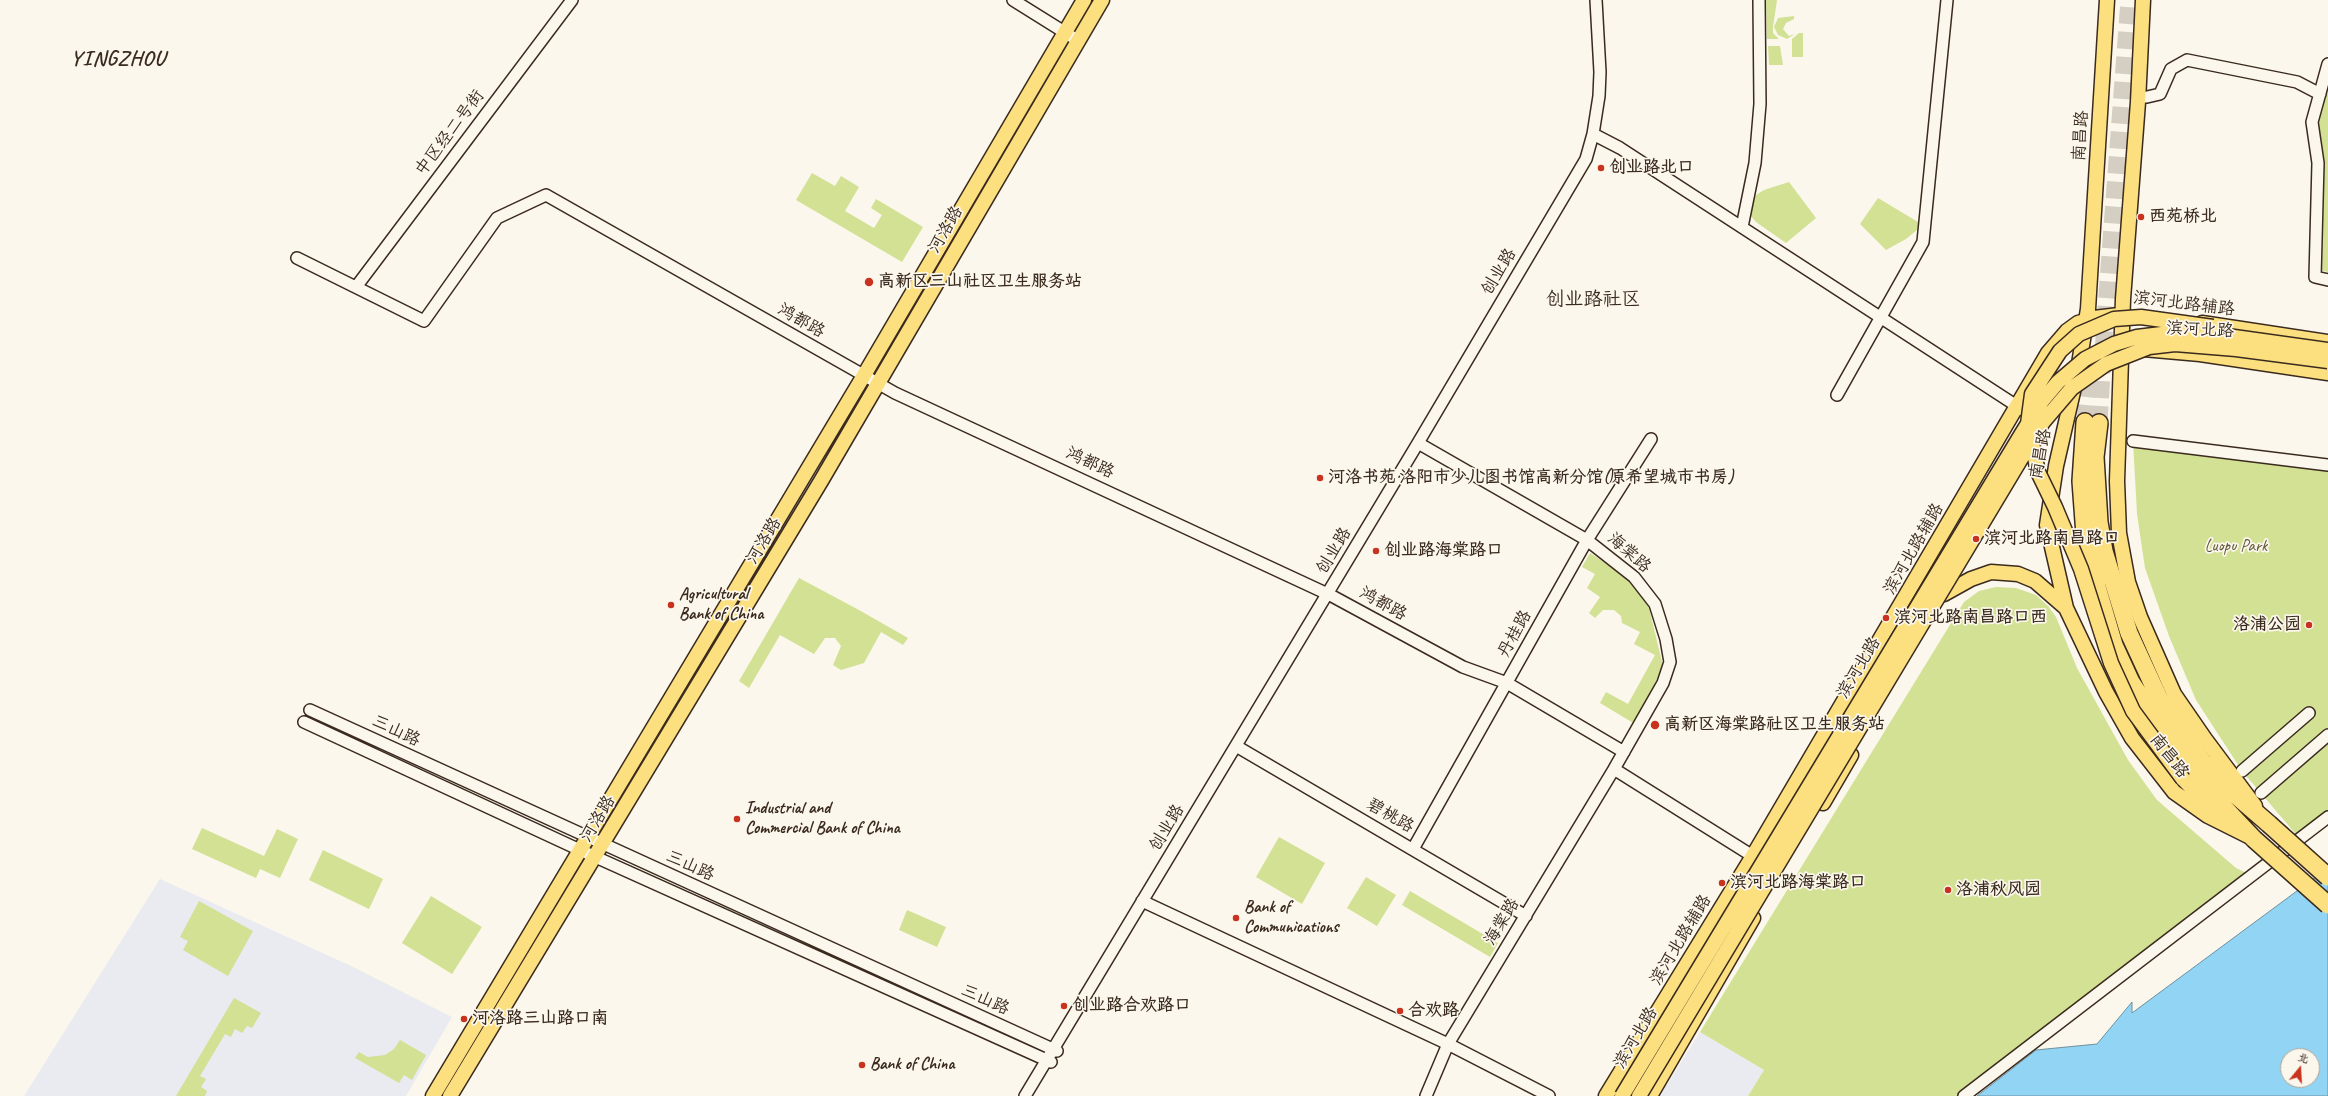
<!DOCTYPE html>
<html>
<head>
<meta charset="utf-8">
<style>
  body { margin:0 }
  #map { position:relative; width:2328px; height:1096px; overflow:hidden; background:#fbf7ec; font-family:Caveat,"LXGW WenKai TC",sans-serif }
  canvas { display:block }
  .north { position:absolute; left:2280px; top:1048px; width:40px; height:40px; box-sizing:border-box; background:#fbf7ec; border:1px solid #aea59a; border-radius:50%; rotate:18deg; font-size:11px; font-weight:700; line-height:16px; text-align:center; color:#3b2a1e }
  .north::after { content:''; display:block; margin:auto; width:14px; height:18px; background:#c8321e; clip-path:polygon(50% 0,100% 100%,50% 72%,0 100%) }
</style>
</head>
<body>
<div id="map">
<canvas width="2328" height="1096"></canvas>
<div class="north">北</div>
</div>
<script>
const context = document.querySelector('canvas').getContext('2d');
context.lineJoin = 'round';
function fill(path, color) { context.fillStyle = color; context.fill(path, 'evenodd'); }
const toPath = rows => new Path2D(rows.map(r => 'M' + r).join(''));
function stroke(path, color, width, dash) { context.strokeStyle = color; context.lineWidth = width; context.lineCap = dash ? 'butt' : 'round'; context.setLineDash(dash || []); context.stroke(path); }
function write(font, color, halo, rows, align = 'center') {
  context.font = font + ' Caveat,"LXGW WenKai TC",sans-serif'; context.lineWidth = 3.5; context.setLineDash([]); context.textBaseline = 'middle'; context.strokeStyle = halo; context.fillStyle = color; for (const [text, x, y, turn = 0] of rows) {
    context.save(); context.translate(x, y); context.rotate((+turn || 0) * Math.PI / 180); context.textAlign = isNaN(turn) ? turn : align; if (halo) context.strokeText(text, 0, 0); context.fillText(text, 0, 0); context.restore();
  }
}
fill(toPath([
  [160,879,351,966,452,1017,406,1096,24,1096],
  [1700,1032,1764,1070,1748,1096,1660,1096]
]), '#eaeaf1');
fill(toPath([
  [1766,0,1777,0,1773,27,1773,33,1779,39,1767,39],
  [1794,16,1794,19,1786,23,1783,29,1789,36,1795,34,1787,39,1778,35,1774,27,1778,18],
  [1799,33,1803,33,1803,57,1792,57,1792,39],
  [1768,46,1780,46,1783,65,1769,65],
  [2328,78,2328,272,2319,270,2323,164,2316,120],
  [812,173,835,186,841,176,859,187,845,211,874,228,882,215,871,208,876,199,923,227,902,262,796,200],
  [1789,182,1816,218,1786,243,1756,222,1750,215,1750,209,1756,195,1764,190],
  [1878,198,1923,225,1906,239,1886,250,1860,224],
  [2133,441,2328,465,2328,817,2300,839,2242,771,2196,700,2169,636,2145,568,2137,514],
  [1590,553,1628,578,1649,608,1663,666,1635,724,1600,703,1606,692,1628,704,1655,655,1634,644,1640,632,1622,623,1621,616,1614,610,1603,610,1595,618,1589,613,1600,597,1587,588,1595,574,1582,567],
  [799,578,859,610,908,638,903,645,881,632,864,663,841,670,833,665,841,646,835,638,825,638,814,654,780,635,749,688,739,681],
  [1996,587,2016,588,2036,595,2048,606,2056,617,2077,668,2128,760,2157,800,2236,868,2253,876,1964,1096,1748,1096,1764,1070,1700,1032,1964,602,1979,591],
  [202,828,264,856,277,829,298,839,280,878,260,869,256,878,192,849],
  [1279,837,1325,863,1302,904,1256,877],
  [323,850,383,879,369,909,309,880],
  [1366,877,1396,895,1377,926,1347,908],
  [1410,891,1498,943,1490,957,1402,905],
  [431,896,482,927,452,974,402,943],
  [199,901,253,931,228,976,183,950,188,941,180,937],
  [907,910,946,927,937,947,899,930],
  [234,998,261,1013,252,1028,247,1026,242,1033,235,1029,231,1037,225,1034,200,1076,206,1079,201,1087,207,1091,205,1096,176,1096],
  [400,1040,426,1055,412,1080,404,1075,399,1083,355,1058,359,1052,368,1057,385,1055,394,1049]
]), '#d2e194');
const water = toPath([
  [2328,868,2328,1096,1977,1096,2036,1050,2097,1044,2132,1002,2132,1013,2328,868],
  [2288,1056,2312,1056,2312,1080,2288,1080,2288,1056]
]);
fill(water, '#92d4f4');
stroke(water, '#6f909e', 1);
stroke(toPath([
  [2085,422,2090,371],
  [2099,423,2105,321,2129,0]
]), '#d5cec3', 17, [17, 8]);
const minor = toPath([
  [1013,0,1077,40],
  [2328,64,2312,122,2318,163,2315,277,2328,280],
  [2147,97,2160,94,2171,69,2187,60,2297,82,2320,94],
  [1593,134,1620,148,2023,410],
  [1742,227,1755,163,1760,104,1759,0],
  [297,258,424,321,497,218,546,195,895,393,1332,596,1463,667,1507,683,1624,752],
  [356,287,572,0],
  [1837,395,1923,242,1947,0],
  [2133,441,2328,465],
  [1418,443,1587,540,1634,577,1655,604,1666,639,1670,662,1663,683,1614,769,1448,1044,1426,1096],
  [310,710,1057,1051],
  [304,722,580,850,1051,1062],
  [1236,746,1526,916],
  [1614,769,1759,860],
  [2242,771,2309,713],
  [2261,793,2328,735],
  [1413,849,1587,540,1651,439],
  [1142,901,1448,1044,1549,1096],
  [1025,1096,1418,443,1586,159,1593,134,1599,96,1600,72,1596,0],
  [1964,1096,2328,817]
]);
const major = toPath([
  [2107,0,2088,309,2078,370,2056,466,2047,525,2066,608,2106,692,2132,738,2174,792,2208,816,2248,836],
  [2143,0,2138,102,2123,299,2117,481,2119,533,2128,582,2140,617,2174,694,2205,739,2255,806],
  [2202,323,2328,342],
  [2080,369,2122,349,2132,348,2200,354,2328,373],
  [1944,594,1971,579,1991,572,2018,574,2035,581,2066,608],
  [2183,779,2206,803,2218,813],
  [1823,803,1851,755],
  [433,1096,863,377,1084,0],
  [450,1096,821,481,1102,0],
  [1606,1096,1753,856,2048,353,2067,331,2078,323,2094,318,2119,315],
  [1650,1096,1753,918]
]);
const highway = toPath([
  [2085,422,2081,481,2085,535,2097,587,2114,645,2131,682,2155,719,2201,783,2254,839],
  [2099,423,2095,457,2099,522,2104,551,2129,633,2159,698,2203,762,2224,785,2269,824]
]);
stroke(minor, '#3b2a1e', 14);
stroke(major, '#3b2a1e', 17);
stroke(highway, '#3b2a1e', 20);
stroke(minor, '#fbf7ec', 11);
stroke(major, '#fce080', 14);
stroke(highway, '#fce080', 17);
const majorBridge = toPath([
  [2183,779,2133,711,2111,663,2081,569,2055,507,2038,472,2028,424,2032,394,2060,351,2079,334,2114,319,2141,317,2213,327],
  [1622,1096,2021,435,2042,401,2058,382,2085,359,2114,344,2137,337,2170,333,2227,336,2328,350],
  [1639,1096,2043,422,2072,388,2106,364,2149,347,2175,344,2236,349,2328,361]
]);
const highwayBridge = toPath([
  [2269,824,2328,877],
  [2254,839,2328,905]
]);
stroke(majorBridge, '#3b2a1e', 17, []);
stroke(highwayBridge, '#3b2a1e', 20, []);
stroke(majorBridge, '#fce080', 14);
stroke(highwayBridge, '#fce080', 17);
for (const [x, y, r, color] of [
  [1601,168,4,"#c8321e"],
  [2141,217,4,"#c8321e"],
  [869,282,5,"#c8321e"],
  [1320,478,4,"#c8321e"],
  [1976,539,4,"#c8321e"],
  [1376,551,4,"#c8321e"],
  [671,605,4,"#c8321e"],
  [1886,618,4,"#c8321e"],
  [2309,625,4,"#c8321e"],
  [1655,725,5,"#c8321e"],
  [737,819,4,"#c8321e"],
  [1722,883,4,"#c8321e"],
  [1948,890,4,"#c8321e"],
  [1236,918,4,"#c8321e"],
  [1064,1006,4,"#c8321e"],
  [1400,1011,4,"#c8321e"],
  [464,1019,4,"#c8321e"],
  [862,1065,4,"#c8321e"]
]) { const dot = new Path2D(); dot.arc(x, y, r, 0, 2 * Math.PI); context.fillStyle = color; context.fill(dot); stroke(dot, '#fbf7ec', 1.5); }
write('17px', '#3b2a1e', '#fbf7ec', [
  ["中区经二号街",450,133,-53],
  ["南昌路",2081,136,-86],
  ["河洛路",946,230,-60],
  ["创业路",1499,272,-59],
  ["滨河北路辅路",2184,304,7],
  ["鸿都路",801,321,30],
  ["滨河北路",2200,330,3],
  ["南昌路",2041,454,-79],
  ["鸿都路",1090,463,25],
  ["河洛路",764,541,-59],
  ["滨河北路辅路",1914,549,-60],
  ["创业路",1334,551,-59],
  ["海棠路",1629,553,41],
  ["鸿都路",1383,604,29],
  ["丹桂路",1515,634,-61],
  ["滨河北路",1859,668,-59],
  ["三山路",396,731,25],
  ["南昌路",2169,756,52],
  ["碧桃路",1390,816,30],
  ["河洛路",598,819,-59],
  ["创业路",1167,828,-59],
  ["三山路",690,866,24],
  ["海棠路",1502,922,-59],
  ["滨河北路辅路",1681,940,-59],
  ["三山路",985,1000,24],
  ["滨河北路",1636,1038,-59]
]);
write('bold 17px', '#3b2a1e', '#fbf7ec', [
  ["创业路北口",1609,168],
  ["西苑桥北",2149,217],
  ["高新区三山社区卫生服务站",878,282],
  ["河洛书苑·洛阳市少儿图书馆高新分馆(原希望城市书房)",1328,478],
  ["滨河北路南昌路口",1984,539],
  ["创业路海棠路口",1384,551],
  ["Agricultural",679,595],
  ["Bank of China",679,615],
  ["滨河北路南昌路口西",1894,618],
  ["洛浦公园",2301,625,"right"],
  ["高新区海棠路社区卫生服务站",1664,725],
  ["Industrial and",745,809],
  ["Commercial Bank of China",745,829],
  ["滨河北路海棠路口",1730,883],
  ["洛浦秋风园",1956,890],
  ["Bank of",1244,908],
  ["Communications",1244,928],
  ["创业路合欢路口",1072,1006],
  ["合欢路",1408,1011],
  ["河洛路三山路口南",472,1019],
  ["Bank of China",870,1065]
], 'left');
write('17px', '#61583c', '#fbf7ec', [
  ["Luopu Park",2236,547]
]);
write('19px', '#3b2a1e', '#fbf7ec', [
  ["创业路社区",1593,300]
]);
context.letterSpacing = '1px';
write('bold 21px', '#3b2a1e', '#fbf7ec', [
  ["YINGZHOU",118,59]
]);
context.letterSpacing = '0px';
</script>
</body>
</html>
